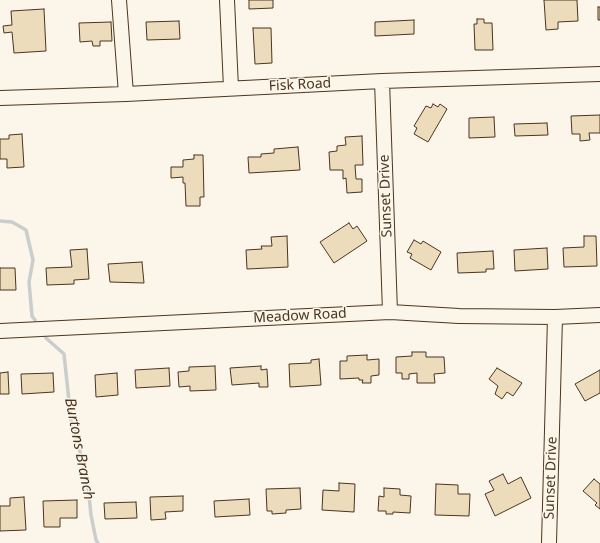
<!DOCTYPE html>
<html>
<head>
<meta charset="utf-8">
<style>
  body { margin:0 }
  canvas { display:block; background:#fbf6e9 }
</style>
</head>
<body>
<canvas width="600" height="543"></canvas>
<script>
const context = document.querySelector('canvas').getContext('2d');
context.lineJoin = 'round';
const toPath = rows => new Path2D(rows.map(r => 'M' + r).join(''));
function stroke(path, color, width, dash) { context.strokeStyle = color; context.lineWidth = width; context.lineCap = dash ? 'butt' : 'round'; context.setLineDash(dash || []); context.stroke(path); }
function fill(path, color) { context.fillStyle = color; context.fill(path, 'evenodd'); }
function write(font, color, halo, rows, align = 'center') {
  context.font = font + ' "Noto Sans",sans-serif'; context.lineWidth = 3; context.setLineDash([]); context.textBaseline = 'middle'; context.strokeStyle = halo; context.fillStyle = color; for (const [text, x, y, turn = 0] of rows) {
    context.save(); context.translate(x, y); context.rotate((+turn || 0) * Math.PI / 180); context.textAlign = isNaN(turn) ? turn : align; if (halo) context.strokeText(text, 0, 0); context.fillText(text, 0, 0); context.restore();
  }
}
stroke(toPath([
  [0,221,12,222,26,230,33,260,29,282,32,316,35,320],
  [46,338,64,354,71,420,87,477,91,515,96,540,98,543]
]), '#c9cecd', 3.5);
const building = toPath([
  [249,0,273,0,273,8,249,9,249,0],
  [544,0,577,0,578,21,558,22,558,29,546,30,544,0],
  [598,7,600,7,600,20,598,20,598,7],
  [44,9,46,51,14,53,12,32,4,33,3,26,12,25,11,11,44,9],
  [477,19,484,19,484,23,492,23,493,50,475,50,474,24,477,24,477,19],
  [414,20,414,34,375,36,375,22,414,20],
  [179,21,180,39,147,40,146,22,179,21],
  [111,22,112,41,100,41,100,46,93,46,92,41,80,42,79,23,111,22],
  [253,28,271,28,272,63,255,64,253,28],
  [433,104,438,107,440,104,447,109,428,142,414,134,417,128,414,126,426,106,431,108,433,104],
  [600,115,600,133,589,133,590,140,580,141,580,134,572,134,571,116,600,115],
  [494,117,495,137,469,138,469,118,494,117],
  [547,123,548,135,515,136,514,124,547,123],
  [22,134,24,167,7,168,7,159,0,159,0,139,9,139,9,135,22,134],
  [362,136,363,165,355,165,356,179,362,179,362,192,347,193,346,178,343,179,343,170,330,170,329,152,337,151,337,146,346,145,345,137,362,136],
  [298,147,300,170,249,173,248,157,261,157,261,154,274,153,274,149,298,147],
  [194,155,203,155,204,197,200,197,200,206,186,206,185,183,183,183,183,177,171,178,171,167,183,167,183,160,194,159,194,155],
  [349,223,353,229,357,226,367,241,334,263,320,242,349,223],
  [287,236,288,267,247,269,246,250,262,249,261,246,272,246,271,237,287,236],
  [584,236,596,236,597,266,564,267,563,248,584,247,584,236],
  [414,240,421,244,423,241,441,252,431,270,410,258,412,254,407,252,414,240],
  [547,248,548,269,515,271,514,250,547,248],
  [87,249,89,279,74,280,74,284,47,285,46,268,72,267,70,250,87,249],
  [493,251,494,269,486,269,486,272,458,273,457,253,493,251],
  [142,262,144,283,110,282,108,264,142,262],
  [0,268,15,268,16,290,0,290,0,268],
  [412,352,426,352,426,357,444,357,445,373,434,374,435,383,417,383,417,373,409,374,409,379,402,379,402,373,396,373,396,357,412,356,412,352],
  [367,355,367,360,379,359,379,375,371,376,371,383,362,383,363,380,359,380,359,378,340,379,340,361,347,361,347,356,367,355],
  [319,359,321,385,290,387,289,364,311,363,311,360,319,359],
  [215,366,216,390,190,391,190,386,179,387,178,372,189,371,189,367,215,366],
  [261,366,261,370,267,369,268,387,259,387,259,383,232,385,230,368,261,366],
  [169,368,170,386,136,388,135,370,169,368],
  [497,368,522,383,513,396,507,392,502,399,495,394,498,386,489,379,497,368],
  [600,370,600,393,585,401,575,384,600,370],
  [8,372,9,394,0,394,0,373,8,372],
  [53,373,54,392,22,394,21,374,53,373],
  [117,373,118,395,96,397,95,375,117,373],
  [503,474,508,484,521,477,531,498,495,516,485,494,494,490,489,481,503,474],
  [594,479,600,484,600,509,595,505,597,503,583,491,594,479],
  [339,483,355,484,354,512,322,510,323,490,339,491,339,483],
  [436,484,458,485,458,494,470,494,469,516,435,515,436,484],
  [300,488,301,509,286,510,286,513,272,514,272,511,267,511,266,489,300,488],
  [384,488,400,489,400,495,411,496,410,513,393,512,393,514,386,514,386,511,378,511,379,496,384,497,384,488],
  [183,496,183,511,165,512,166,519,151,520,150,497,183,496],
  [24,497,26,530,0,531,0,506,10,506,10,498,24,497],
  [249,499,250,515,215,517,214,501,249,499],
  [77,500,77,518,60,518,60,527,44,527,43,501,77,500],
  [136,502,137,518,105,519,104,503,136,502]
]);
fill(building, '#ecdcbc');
stroke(building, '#4a3520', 1);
const minor = toPath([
  [119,0,126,94],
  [227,0,231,88],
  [382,81,390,312],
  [0,98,126,94,382,81,600,74],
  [0,331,390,312,459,316,555,317,600,315],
  [549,543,555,317]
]);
stroke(minor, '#4a3520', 16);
stroke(minor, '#fbf6e9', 14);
write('14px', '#4a3520', '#fbf6e9', [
  ["Fisk Road",300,85,-3],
  ["Sunset Drive",386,196,-92],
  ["Meadow Road",300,316,-3],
  ["Sunset Drive",551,478,-88]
]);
write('italic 15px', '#4a3520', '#fbf6e9', [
  ["Burtons Branch",79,449,79]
]);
</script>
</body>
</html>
